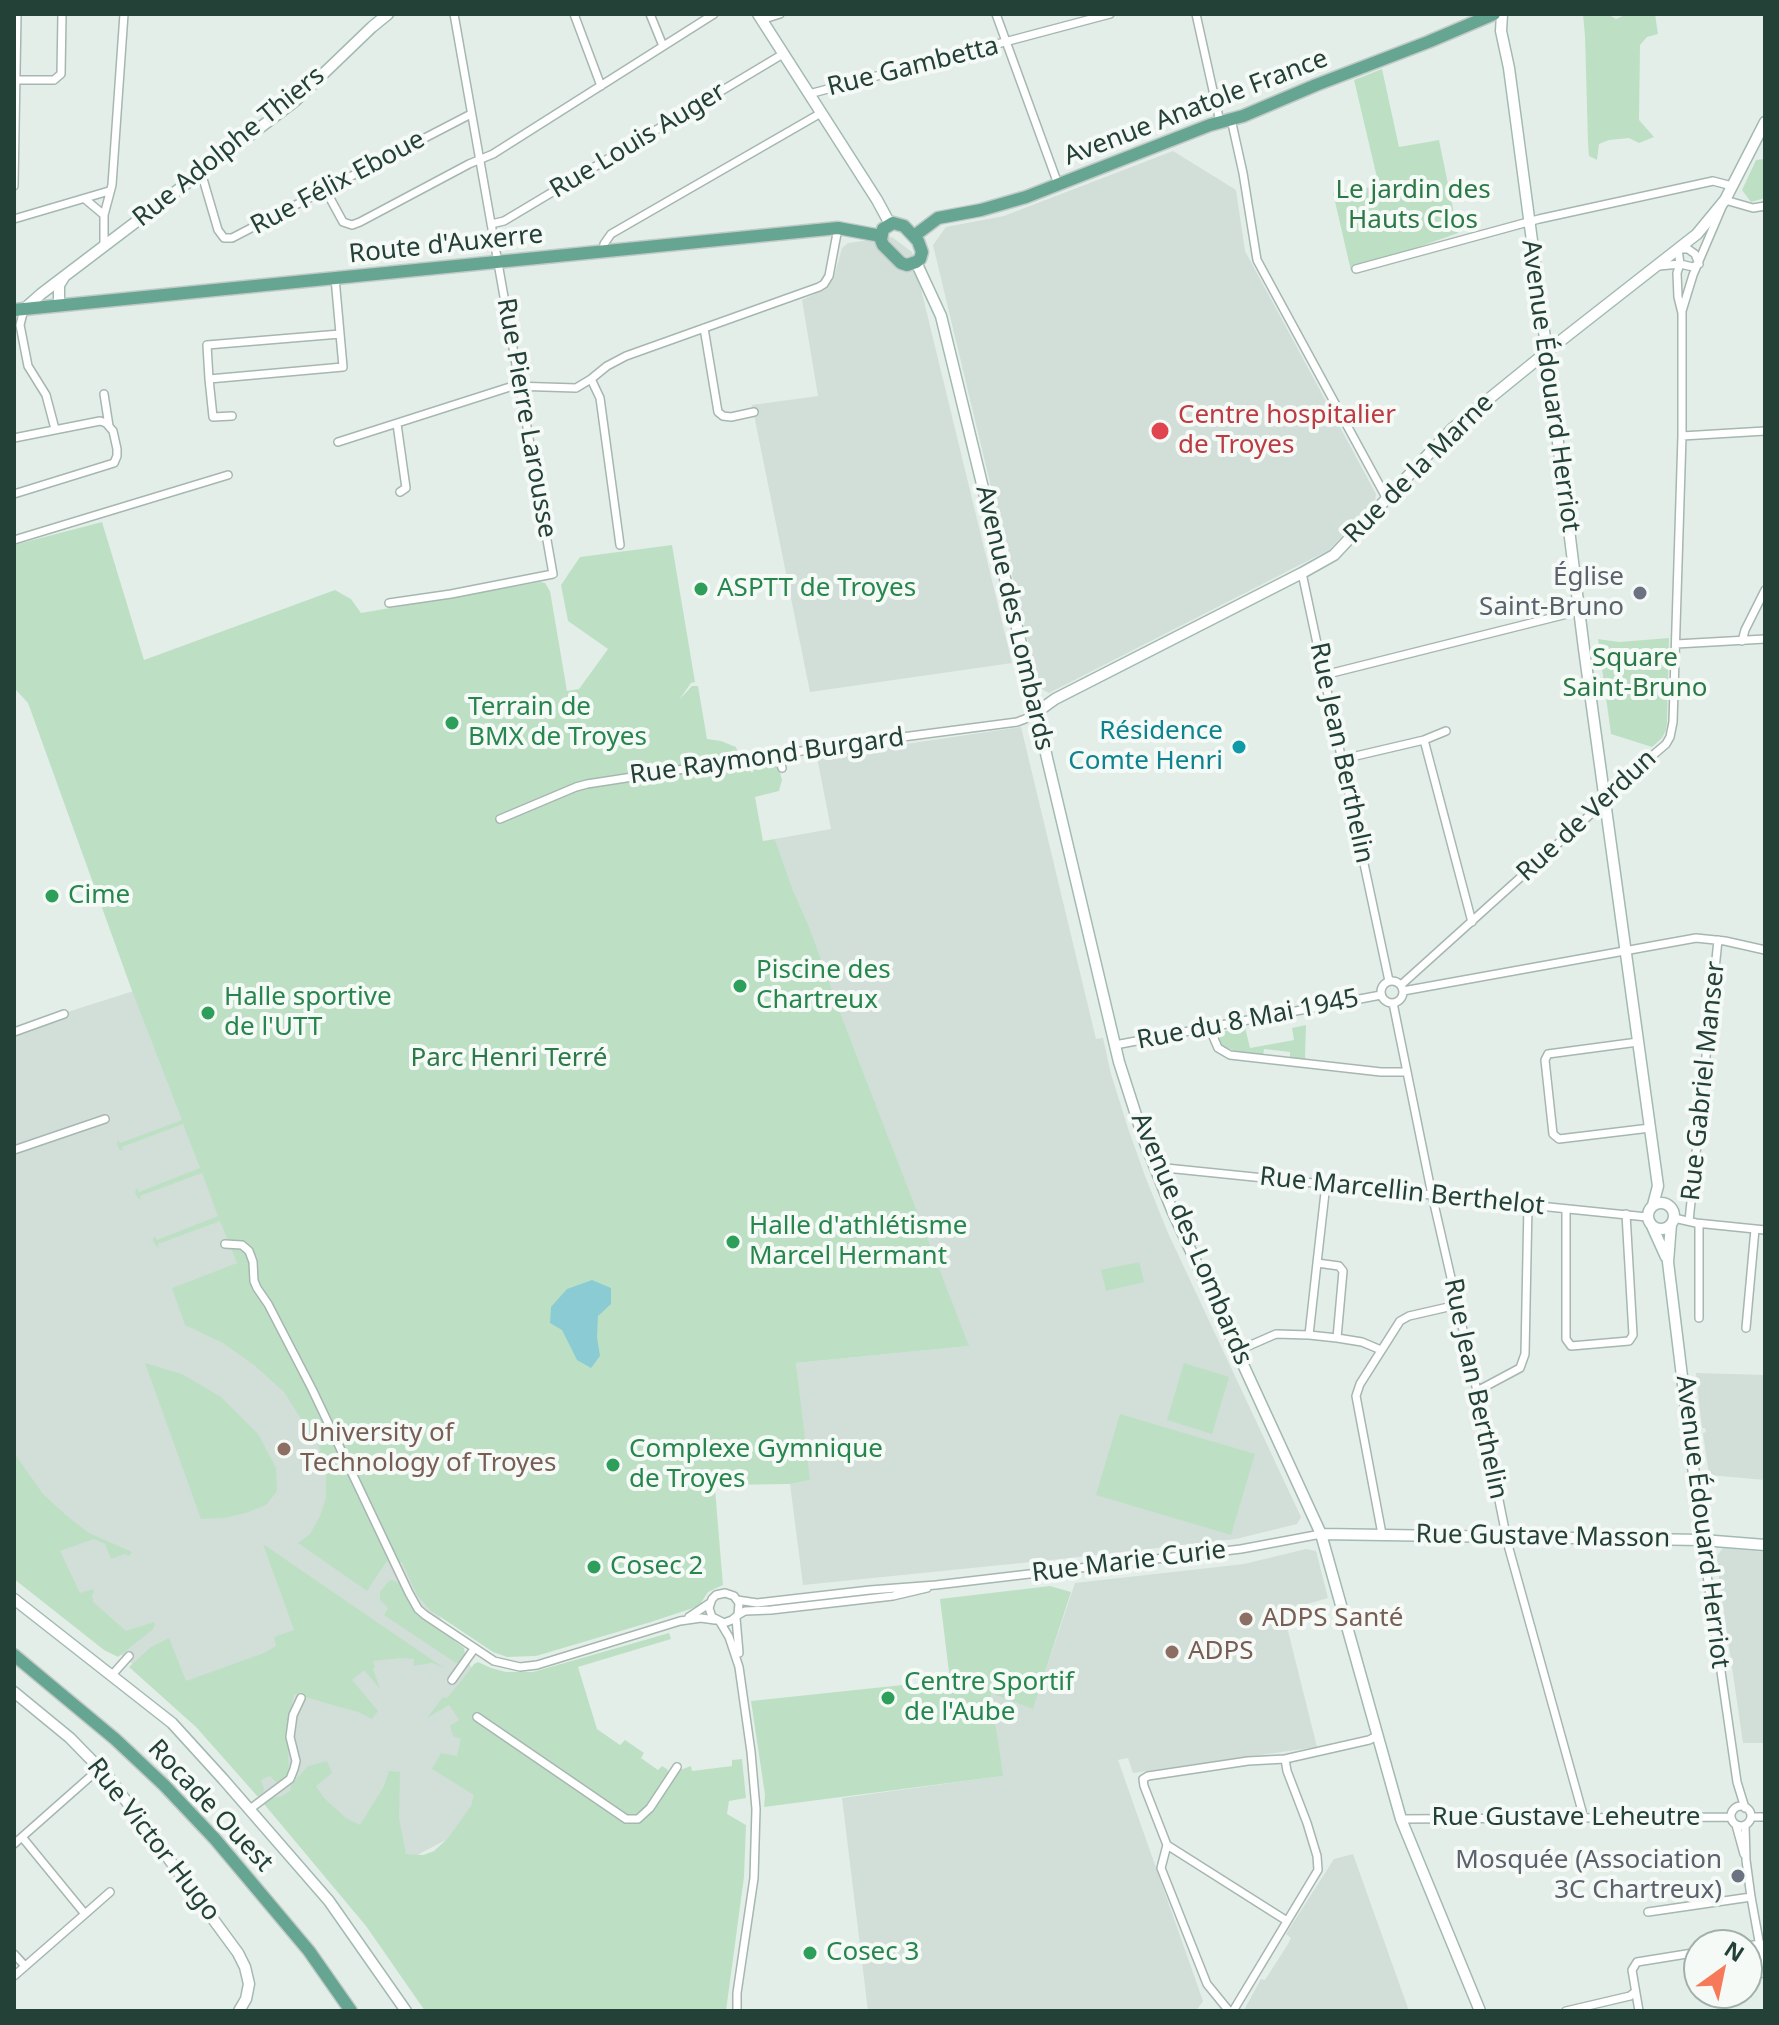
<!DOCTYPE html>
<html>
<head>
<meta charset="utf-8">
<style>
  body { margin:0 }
  #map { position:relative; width:1779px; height:2025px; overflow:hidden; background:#e4eee9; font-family:"Noto Sans",sans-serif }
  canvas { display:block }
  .frame { position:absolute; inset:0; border:16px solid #234137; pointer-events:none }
  .north { position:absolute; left:1683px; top:1929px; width:80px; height:80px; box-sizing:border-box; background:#f5faf7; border:2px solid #a1b0aa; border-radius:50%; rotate:33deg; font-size:22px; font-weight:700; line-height:32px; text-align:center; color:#234137 }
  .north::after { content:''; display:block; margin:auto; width:28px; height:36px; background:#f67a5a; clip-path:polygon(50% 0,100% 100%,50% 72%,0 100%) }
</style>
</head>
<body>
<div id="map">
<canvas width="1779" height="2025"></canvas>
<div class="frame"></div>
<div class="north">N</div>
</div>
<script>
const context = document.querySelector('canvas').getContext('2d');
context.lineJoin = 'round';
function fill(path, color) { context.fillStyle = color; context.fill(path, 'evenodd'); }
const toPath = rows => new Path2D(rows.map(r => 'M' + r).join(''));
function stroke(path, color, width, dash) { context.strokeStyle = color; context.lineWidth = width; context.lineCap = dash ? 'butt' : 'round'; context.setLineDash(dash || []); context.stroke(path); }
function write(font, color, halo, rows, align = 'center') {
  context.font = font + ' "Noto Sans",sans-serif'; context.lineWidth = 8; context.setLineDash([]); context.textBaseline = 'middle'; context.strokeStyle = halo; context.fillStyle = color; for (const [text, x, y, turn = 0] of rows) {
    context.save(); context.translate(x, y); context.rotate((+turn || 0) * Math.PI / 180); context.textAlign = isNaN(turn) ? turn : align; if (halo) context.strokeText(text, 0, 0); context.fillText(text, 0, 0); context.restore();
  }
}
fill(toPath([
  [1173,151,1236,190,1245,251,1376,494,1375,501,1329,550,1049,693,1040,688,1033,662,933,245,946,227,1004,216],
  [892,237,912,252,1012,663,810,692,752,405,818,396,802,300,827,288,833,280,842,248,848,243],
  [1021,727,1096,1039,1103,1038,1111,1074,1128,1128,1145,1176,1168,1233,1301,1517,1297,1524,1236,1539,1051,1560,803,1585,790,1484,809,1480,796,1363,968,1346,845,1025,809,926,793,890,775,839,831,829,817,757],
  [140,989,414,1576,480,1681,479,1801,461,1832,402,1863,332,1874,204,1727,157,1683,14,1571,14,1029],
  [1696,1373,1765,1375,1765,1480,1709,1475,1703,1433,1706,1432,1705,1428,1702,1428],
  [1723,1548,1765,1552,1765,1743,1743,1743,1716,1557],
  [1306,1549,1316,1551,1328,1598,1283,1611,1317,1747,1133,1773,1128,1758,1118,1760,1203,2001,1196,2011,868,2011,842,1798,1002,1776,991,1692,1033,1708,1075,1583,1244,1564],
  [1353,1854,1409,2011,1244,2010,1261,1979,1265,1980,1288,1944,1291,1938,1286,1934,1334,1859]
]), '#d2ded8');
fill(toPath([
  [1583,14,1607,14,1616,19,1627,14,1655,14,1658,34,1647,37,1640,45,1639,120,1654,137,1639,143,1629,138,1609,140,1599,144,1597,160,1589,156,1588,143,1585,36],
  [1382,69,1399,147,1439,140,1458,233,1351,271,1333,193,1379,186,1354,80],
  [1765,159,1765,198,1751,202,1742,190,1756,160],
  [102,522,144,660,335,590,351,599,361,613,540,582,545,583,550,591,567,691,579,689,608,649,568,621,561,585,580,557,672,545,695,682,691,683,679,700,692,686,698,686,707,739,721,741,736,747,738,754,752,773,757,766,774,763,779,768,782,780,779,791,755,797,763,841,775,839,793,890,809,926,845,1025,969,1346,796,1363,810,1480,790,1484,720,1485,715,1489,723,1585,708,1592,699,1606,651,1622,536,1656,507,1657,493,1652,430,1610,417,1595,402,1562,386,1562,367,1591,298,1543,310,1534,320,1516,326,1498,326,1474,319,1447,284,1392,254,1365,223,1343,185,1325,172,1288,237,1263,220,1221,158,1244,159,1248,155,1245,153,1240,154,1236,157,1240,218,1216,202,1173,140,1196,141,1200,137,1197,135,1192,137,1188,139,1192,200,1168,183,1124,122,1147,123,1151,119,1149,117,1144,118,1139,120,1143,182,1120,131,988,28,703,14,688,14,545],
  [1669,638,1667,723,1666,730,1662,738,1652,747,1611,734,1598,639,1619,642],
  [1306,1025,1305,1059,1290,1058,1290,1052,1264,1049,1263,1056,1242,1053,1221,1046,1217,1033,1245,1027,1250,1048,1294,1040,1292,1028],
  [1139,1262,1144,1282,1106,1291,1101,1270],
  [145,1363,182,1374,221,1397,258,1434,276,1468,277,1491,266,1505,246,1513,224,1518,201,1519],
  [1184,1363,1229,1377,1212,1434,1167,1420],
  [1120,1414,1255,1454,1231,1535,1096,1495],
  [14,1453,43,1494,68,1517,89,1533,132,1552,129,1556,125,1554,111,1559,105,1544,94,1539,60,1551,80,1593,93,1589,94,1593,92,1594,93,1602,126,1631,154,1622,155,1625,152,1630,118,1657,104,1650,14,1579],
  [263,1544,444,1668,432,1663,413,1666,414,1659,401,1658,373,1661,375,1667,373,1669,380,1689,364,1670,352,1680,378,1711,372,1719,358,1712,294,1694,287,1727,289,1772,281,1781,276,1782,270,1776,261,1780,264,1789,263,1793,258,1797,196,1727,129,1667,151,1647,169,1638,186,1681,264,1653,276,1646,274,1637,294,1630],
  [392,1580,399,1583,417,1614,464,1648,465,1654,461,1661,456,1663,384,1615,388,1608,380,1600,380,1592,389,1581],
  [1050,1586,1071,1592,1033,1709,991,1693,1003,1776,764,1807,765,1795,751,1701,950,1680,940,1599],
  [669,1633,671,1639,578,1667,597,1729,620,1745,625,1740,644,1753,641,1758,658,1770,662,1766,667,1769,669,1774,691,1766,692,1771,732,1766,732,1760,742,1759,746,1798,729,1801,727,1814,746,1825,744,1877,726,2011,425,2011,366,1926,264,1804,272,1798,282,1796,290,1791,291,1785,308,1766,327,1761,332,1773,316,1786,324,1798,346,1818,360,1825,384,1786,389,1771,400,1772,399,1818,406,1854,423,1855,434,1851,448,1838,459,1823,471,1806,474,1795,432,1769,441,1753,457,1756,461,1739,453,1736,450,1726,459,1720,454,1712,449,1705,427,1718,443,1697,447,1698,462,1680,474,1664,478,1662,491,1668,506,1672,533,1672]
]), '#bde0c5');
fill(toPath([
  [592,1280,611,1288,611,1304,598,1316,597,1337,600,1356,591,1368,577,1360,562,1330,550,1323,551,1307,567,1289]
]), '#8bccd4');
const street = toPath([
  [574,14,601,86],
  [650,14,663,46],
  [996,14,1058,184],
  [1196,14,1220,122],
  [761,20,780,14],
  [16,80,54,80,61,74,62,14],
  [809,94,1110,14],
  [1231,119,1243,173,1257,260,1387,499],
  [201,172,218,230,224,238,232,238,471,114],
  [14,186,17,14],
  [325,189,343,222,352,225,360,222,469,164,493,154,714,14],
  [85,199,104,215],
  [14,219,109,191],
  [491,224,504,221,783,54],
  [104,246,104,215,112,185,124,14],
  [604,251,604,244,611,234,821,113],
  [1659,266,1680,264,1693,267,1698,264],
  [1356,269,1539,219,1713,181,1732,186],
  [24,309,20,325,28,366,46,395,55,429],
  [1682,311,1693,275,1725,200,1753,208,1765,206],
  [704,328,718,412,723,416,731,417,754,412],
  [209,379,207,345,340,334],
  [591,379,607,366,626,356,819,287,824,284,829,276,838,228],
  [104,394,109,426],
  [232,416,213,417,209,379,343,367,335,278],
  [397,424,406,488,400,492],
  [1682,436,1765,431],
  [14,438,100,421,106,423,113,431,117,449,117,456,114,463,14,494],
  [338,442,513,386,576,388,591,379,600,398,620,545],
  [14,540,228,475],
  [1302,573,1389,981],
  [389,603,451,594,553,574,454,14],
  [1742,641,1745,630,1765,590],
  [1676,644,1765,639],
  [1324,675,1579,611],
  [1424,740,1472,922],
  [779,755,782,768],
  [1343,759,1424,740,1446,731],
  [500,819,576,787,587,784,834,746,1017,722,1025,719,1037,712],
  '1381 992a11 11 0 1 1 22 0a11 11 0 1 1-22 0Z',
  [1401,985,1593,812,1617,786,1666,744,1670,737,1673,722,1682,436,1682,313,1678,297,1677,273,1680,264,1678,249,1688,249,1695,254,1699,264],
  [1403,991,1696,938,1725,941,1765,950],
  [1393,1003,1432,1195,1477,1391,1508,1545,1582,1811,1582,1818],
  [1209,1027,1218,1048,1230,1055,1381,1072,1407,1072],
  [14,1032,64,1014],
  [1638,1042,1548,1054,1545,1060,1553,1134,1559,1139,1650,1128],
  [1115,1045,1381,995],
  [14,1150,105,1119],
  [1156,1167,1647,1217],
  [1566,1209,1566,1339,1571,1346,1629,1341,1633,1335,1626,1214],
  [1674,1218,1696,1223,1765,1230],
  [1689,1221,1718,940],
  [1699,1224,1699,1318],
  [225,1244,242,1245,249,1251,253,1262,254,1281,257,1288,268,1304,312,1389,409,1593,418,1609,425,1615,494,1661,520,1667,537,1665,680,1621,701,1618,715,1620],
  [1317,1263,1339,1266,1343,1271,1337,1338,1309,1335,1317,1263,1326,1184],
  [1746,1328,1755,1229],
  [1337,1338,1362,1342,1381,1350],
  [1237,1351,1276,1334,1309,1335],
  [1477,1391,1520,1368,1525,1354,1528,1205],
  [1382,1534,1356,1396,1360,1384,1400,1321,1409,1316,1457,1305],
  [1702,1540,1737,1782,1745,1808],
  [737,1600,757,1603,870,1590,936,1585,1241,1549,1321,1534],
  [738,1615,739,1603,734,1596,725,1593,716,1595,712,1599,709,1608,712,1617,724,1623,732,1620,738,1615,745,1611,771,1610,893,1596,927,1588],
  [689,1617,710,1603],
  [736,1618,739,1653],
  [720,1622,729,1637,739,1667,751,1752,756,1809,754,1878,737,1993,737,2011],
  [112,1675,129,1656],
  [452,1680,474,1649],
  [477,1717,626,1819,638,1819,650,1808,677,1767],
  '1731 1816a10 10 0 1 1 20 0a10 10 0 1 1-20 0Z',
  [250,1809,290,1779,294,1769,296,1761,290,1737,293,1715,301,1698],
  [1751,1817,1765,1817],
  [1401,1819,1731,1817],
  [1736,1825,1744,1854],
  [1745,1825,1746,1860,1751,1897,1765,1974],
  [14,1844,100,1768],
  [1167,1845,1287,1921],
  [1648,1912,1751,1897],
  [85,1914,110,1892],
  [1747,1946,1761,1944],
  [14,1954,25,1966],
  [14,1976,85,1914,22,1837],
  [1229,2011,1207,1984,1161,1868,1167,1845,1144,1786,1143,1779,1148,1776,1248,1761,1285,1759,1369,1740,1377,1736],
  [1233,2011,1318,1870,1317,1856,1307,1823,1287,1771,1285,1759],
  [1566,2011,1630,1996,1635,1992],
  [1639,2011,1632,1970,1637,1962,1699,1952]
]);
const secondary = toPath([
  [758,14,877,200,890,224],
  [1502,14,1501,31,1509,68,1544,331,1584,649,1658,1186,1653,1205],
  [916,262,941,316,1033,693,1047,758,1119,1062,1144,1140,1172,1210,1321,1534,1401,1819,1480,2011],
  [59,306,59,285,64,277],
  [24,309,41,294,295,101,372,27,388,14],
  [1037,712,1055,699,1302,573,1334,555,1453,428,1554,346,1697,234,1725,200,1765,122],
  '1648 1216a13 13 0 1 1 26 0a13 13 0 1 1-26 0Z',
  [1671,1224,1668,1262,1702,1540],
  [1652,1226,1666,1257],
  [1321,1534,1702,1540,1765,1545],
  [14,1599,172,1723,223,1779,329,1901,406,2011],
  [14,1692,70,1738,110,1779,238,1953,245,1967,249,1984,246,1999,239,2011]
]);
const primary = toPath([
  [893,223,904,226,918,241,922,252,920,259,916,262,907,265,901,263,883,245,881,240,883,229,893,223],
  [914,236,938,218,981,210,1026,197,1210,125,1243,116,1316,85,1428,42,1494,14],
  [14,310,838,228,881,236],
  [14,1655,115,1739,164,1785,215,1839,309,1951,351,2011]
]);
stroke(street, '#a6b7b0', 10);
stroke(secondary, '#a2bab1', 13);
stroke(primary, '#c1cac7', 15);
stroke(street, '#fff', 7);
stroke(secondary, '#fff', 10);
stroke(primary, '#67a593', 12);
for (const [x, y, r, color] of [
  [1160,431,10,"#e0444e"],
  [701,589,8,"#2e9e5b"],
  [1640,593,8,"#6b7280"],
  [452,723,8,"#2e9e5b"],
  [1239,747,8,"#0f9aa8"],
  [52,896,8,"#2e9e5b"],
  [740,986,8,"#2e9e5b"],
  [208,1013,8,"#2e9e5b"],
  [733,1242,8,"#2e9e5b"],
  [284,1449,8,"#8d6e63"],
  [613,1465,8,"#2e9e5b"],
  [594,1567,8,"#2e9e5b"],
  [1246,1619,8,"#8d6e63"],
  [1172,1652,8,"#8d6e63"],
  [888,1698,8,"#2e9e5b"],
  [1738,1876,8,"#6b7280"],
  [810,1953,8,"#2e9e5b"]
]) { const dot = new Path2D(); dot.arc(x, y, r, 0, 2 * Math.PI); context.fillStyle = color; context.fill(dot); stroke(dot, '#f5faf7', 3); }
write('26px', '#234137', '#f5faf7', [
  ["Rue Gambetta",913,67,-14],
  ["Avenue Anatole France",1196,108,-21],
  ["Rue Louis Auger",638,141,-31],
  ["Rue Adolphe Thiers",229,147,-39],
  ["Rue Félix Eboue",338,183,-28],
  ["Route d'Auxerre",446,245,-6],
  ["Avenue Édouard Herriot",1550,386,82],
  ["Rue Pierre Larousse",526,418,80],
  ["Rue de la Marne",1419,469,-45],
  ["Avenue des Lombards",1014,618,77],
  ["Rue Jean Berthelin",1341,753,78],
  ["Rue Raymond Burgard",767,757,-8],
  ["Rue de Verdun",1587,816,-43],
  ["Rue du 8 Mai 1945",1248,1020,-11],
  ["Rue Gabriel Manser",1704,1081,-84],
  ["Rue Marcellin Berthelot",1402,1192,6],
  ["Avenue des Lombards",1191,1239,67],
  ["Rue Jean Berthelin",1475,1389,78],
  ["Avenue Édouard Herriot",1702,1522,83],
  ["Rue Gustave Masson",1543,1537,1],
  ["Rue Marie Curie",1129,1562,-7],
  ["Rocade Ouest",210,1806,47],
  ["Rue Gustave Leheutre",1566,1818],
  ["Rue Victor Hugo",153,1840,52]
]);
write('26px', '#2b7946', '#f5faf7', [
  ["Le jardin des",1413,191],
  ["Hauts Clos",1413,221],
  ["Square",1635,659],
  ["Saint-Bruno",1635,689],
  ["Parc Henri Terré",509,1059]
]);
write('26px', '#be3a42', '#f5faf7', [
  ["Centre hospitalier",1178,416],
  ["de Troyes",1178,446]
], 'left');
write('26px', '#5b616d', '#f5faf7', [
  ["Église",1624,578],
  ["Saint-Bruno",1624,608],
  ["Mosquée (Association",1722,1861],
  ["3C Chartreux)",1722,1891]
], 'right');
write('26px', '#27864d', '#f5faf7', [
  ["ASPTT de Troyes",717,589],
  ["Terrain de",468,708],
  ["BMX de Troyes",468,738],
  ["Cime",68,896],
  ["Piscine des",756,971],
  ["Chartreux",756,1001],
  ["Halle sportive",224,998],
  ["de l'UTT",224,1028],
  ["Halle d'athlétisme",749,1227],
  ["Marcel Hermant",749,1257],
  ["Complexe Gymnique",629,1450],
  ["de Troyes",629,1480],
  ["Cosec 2",610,1567],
  ["Centre Sportif",904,1683],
  ["de l'Aube",904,1713],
  ["Cosec 3",826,1953]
], 'left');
write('26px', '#0d838f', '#f5faf7', [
  ["Résidence",1223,732],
  ["Comte Henri",1223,762]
], 'right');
write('26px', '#785e54', '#f5faf7', [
  ["University of",300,1434],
  ["Technology of Troyes",300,1464],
  ["ADPS Santé",1262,1619],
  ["ADPS",1188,1652]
], 'left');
</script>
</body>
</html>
